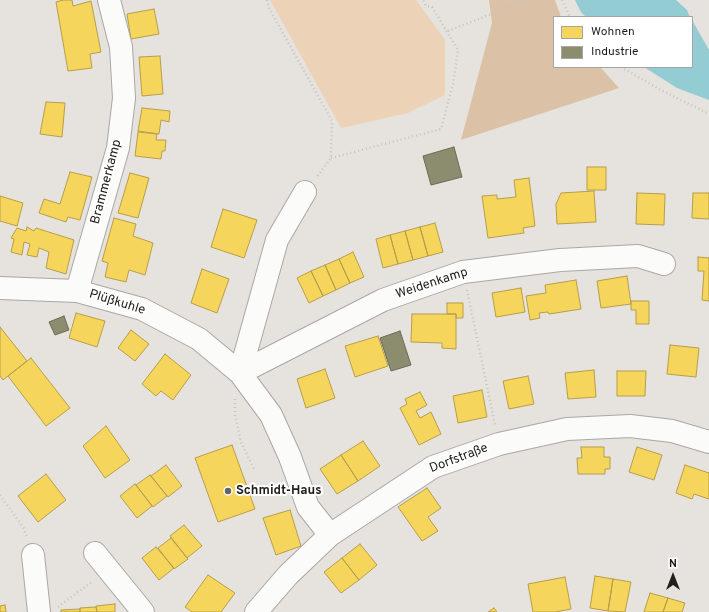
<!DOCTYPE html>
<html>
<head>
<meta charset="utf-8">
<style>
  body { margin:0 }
  #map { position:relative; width:709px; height:612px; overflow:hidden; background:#e6e2de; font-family:Overpass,sans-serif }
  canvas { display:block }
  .legend { position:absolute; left:553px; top:16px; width:140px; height:52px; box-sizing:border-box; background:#fff; border:1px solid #a6a5a4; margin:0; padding:5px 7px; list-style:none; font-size:12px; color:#211f1c }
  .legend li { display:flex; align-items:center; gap:8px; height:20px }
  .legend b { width:20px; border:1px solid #a6a5a4 }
  .north { position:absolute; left:653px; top:556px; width:40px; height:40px; -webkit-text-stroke:3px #fff; paint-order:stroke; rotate:0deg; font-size:11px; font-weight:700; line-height:16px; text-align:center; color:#211f1c }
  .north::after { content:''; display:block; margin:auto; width:14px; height:18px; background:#211f1c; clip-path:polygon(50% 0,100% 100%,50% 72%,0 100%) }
</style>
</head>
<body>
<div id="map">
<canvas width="709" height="612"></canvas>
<ul class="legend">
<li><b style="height:11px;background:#f6d55c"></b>Wohnen</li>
<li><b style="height:11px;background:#8c8c6e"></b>Industrie</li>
</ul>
<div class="north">N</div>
</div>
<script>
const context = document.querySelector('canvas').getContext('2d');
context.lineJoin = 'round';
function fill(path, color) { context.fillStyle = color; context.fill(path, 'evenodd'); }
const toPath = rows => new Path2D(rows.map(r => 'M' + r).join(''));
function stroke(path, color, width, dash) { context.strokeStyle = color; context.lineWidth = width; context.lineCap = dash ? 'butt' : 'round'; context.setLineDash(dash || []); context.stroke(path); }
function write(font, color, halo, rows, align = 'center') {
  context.font = font + ' Overpass,sans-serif'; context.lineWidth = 4; context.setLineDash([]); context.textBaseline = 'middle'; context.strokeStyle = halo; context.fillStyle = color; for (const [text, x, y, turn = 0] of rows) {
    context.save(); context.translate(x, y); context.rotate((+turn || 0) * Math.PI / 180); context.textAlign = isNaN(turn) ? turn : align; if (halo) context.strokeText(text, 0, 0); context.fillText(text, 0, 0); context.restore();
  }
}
fill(toPath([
  [270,0,416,0,445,40,445,95,408,113,341,128]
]), '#ecd3b8');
fill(toPath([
  [489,0,555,0,561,17,554,17,554,67,600,67,619,88,461,140,492,23]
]), '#dbc1a5');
fill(toPath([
  [575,0,676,0,687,10,690,17,586,17,581,12],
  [692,20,709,50,709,100,677,88,644,67,692,67]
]), '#93ccd3');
const homes = toPath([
  [63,0,72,0,73,6,91,1,101,52,90,54,92,68,68,71,56,2,63,0],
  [154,9,159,34,131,39,127,14,154,9],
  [160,56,163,94,142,96,139,57,160,56],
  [46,102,65,103,62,137,40,134,46,102],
  [142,108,170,111,169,122,161,120,159,134,138,131,142,108],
  [138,132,157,134,156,140,166,140,165,151,162,151,161,159,135,156,138,132],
  [587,167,606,167,606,190,587,190,587,167],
  [70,172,92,177,80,220,68,217,66,222,39,213,44,199,60,204,70,172],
  [130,173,149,178,138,218,118,213,130,173],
  [529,178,535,226,523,228,524,233,488,238,482,196,497,195,497,199,516,197,514,180,529,178],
  [594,191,596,222,557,224,556,204,561,193,594,191],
  [637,193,665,194,664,225,636,224,637,193],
  [693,193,709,193,709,219,692,218,693,193],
  [0,196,23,203,17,226,0,221,0,196],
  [223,209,257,220,244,258,211,247,223,209],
  [114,218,136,224,133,236,153,243,145,275,129,270,126,282,105,277,108,263,102,261,114,218],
  [435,223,443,252,428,256,420,227,435,223],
  [27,227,34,231,36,228,74,240,66,274,46,268,49,252,39,248,37,257,27,255,30,244,24,242,22,255,11,252,14,239,11,238,17,228,26,231,27,227],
  [420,227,428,256,413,260,405,231,420,227],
  [405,231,413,260,398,264,390,235,405,231],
  [390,235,398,264,383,268,376,239,390,235],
  [353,252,364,277,350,283,339,259,353,252],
  [698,257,709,258,709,301,702,300,704,271,698,271,698,257],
  [339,259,350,283,336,290,325,265,339,259],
  [325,265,336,290,323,296,311,271,325,265],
  [202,269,229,279,217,313,191,303,202,269],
  [311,271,323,296,309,303,297,278,311,271],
  [627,276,631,304,601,308,597,281,627,276],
  [576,280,581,309,549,314,548,312,539,313,540,318,530,320,526,296,546,293,545,285,576,280],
  [521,288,525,312,496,317,492,293,521,288],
  [631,301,649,301,649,324,636,324,636,310,631,310,631,301],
  [447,303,463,303,463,318,456,318,456,314,447,314,447,303],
  [76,313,105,321,97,347,69,338,76,313],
  [412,314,456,314,456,349,442,348,442,343,411,342,412,314],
  [0,327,27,361,3,380,0,376,0,327],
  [131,330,149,344,135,361,118,348,131,330],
  [378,336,388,366,355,377,345,346,378,336],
  [670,345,699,348,696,377,667,374,670,345],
  [165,354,191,375,173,400,161,391,156,396,142,384,165,354],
  [31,358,70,408,46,426,8,376,31,358],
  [325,369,335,398,306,408,297,379,325,369],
  [594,370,596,397,568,399,565,373,594,370],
  [617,371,646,371,645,396,617,396,617,371],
  [528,376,534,404,509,409,503,381,528,376],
  [482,390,487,417,458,423,453,396,482,390],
  [420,392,427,405,416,411,420,418,431,412,441,434,419,445,400,408,407,404,405,399,420,392],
  [106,426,130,460,105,478,83,446,106,426],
  [363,441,380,466,358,481,341,455,363,441],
  [232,445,255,509,218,522,195,458,232,445],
  [581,447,604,447,604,457,610,457,610,469,605,469,605,474,578,474,577,458,582,458,581,447],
  [637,447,662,455,654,480,629,472,637,447],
  [341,455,358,481,337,494,320,469,341,455],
  [166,465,182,486,168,497,151,476,166,465],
  [685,465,709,473,709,499,694,494,692,499,676,493,685,465],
  [46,474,66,500,38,522,18,496,46,474],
  [150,475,167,496,153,507,136,485,150,475],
  [135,484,152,506,137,518,120,496,135,484],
  [427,488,441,508,428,517,438,531,422,541,398,507,427,488],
  [290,510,301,546,276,555,263,518,290,510],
  [184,525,202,546,187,558,170,536,184,525],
  [171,538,188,559,174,569,158,548,171,538],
  [360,544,377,565,359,580,342,558,360,544],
  [156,547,174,568,159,580,142,558,156,547],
  [342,558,359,580,341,593,324,572,342,558],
  [208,575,235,593,221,612,192,612,185,607,208,575],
  [595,576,613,579,608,611,590,608,595,576],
  [565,577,571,609,555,612,533,612,528,584,565,577],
  [613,579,631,582,625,612,608,611,613,579],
  [650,593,668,598,663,612,644,612,650,593],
  [668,598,685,603,682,612,663,612,668,598],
  [115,604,115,612,97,612,96,606,115,604],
  [5,605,6,612,0,612,0,606,5,605],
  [96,607,97,612,80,612,80,608,96,607],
  [494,608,497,612,488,612,494,608],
  [80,609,80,612,61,612,61,610,80,609]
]);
fill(homes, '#f6d55c');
stroke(homes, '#b69e49', 1);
const industry = toPath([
  [454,147,462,177,431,185,423,156,454,147],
  [64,316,69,330,55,335,49,322,64,316],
  [400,331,411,365,391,371,380,338,400,331]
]);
fill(industry, '#8c8c6e');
stroke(industry, '#6c6b55', 1);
const minor = toPath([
  [0,288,77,291,142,309,199,339,240,373,271,415,290,457,308,507,330,535],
  [77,291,118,148,124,98,121,47,109,0],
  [240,373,383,300,463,272,560,260,638,256,664,264],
  [240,373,277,240,305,192],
  [95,553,143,612],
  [33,555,39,612],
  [256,612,288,575,330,535,433,467,499,444,567,429,630,426,672,431,709,442]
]);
stroke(minor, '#aaa7a4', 24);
stroke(toPath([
  [267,0,269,8,332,121,331,158,316,178],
  [562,0,570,17],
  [448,31,527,0],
  [621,67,659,89,709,114],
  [331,158,441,129,453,84,458,50,432,7,426,6,423,0],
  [467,290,495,425],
  [235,399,235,415,241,442,254,469],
  [0,495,23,527,27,537],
  [58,607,93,581]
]), '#c4c4c1', 2.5, [1, 3]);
stroke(minor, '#fbfbfa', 22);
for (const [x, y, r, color] of [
  [228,491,4,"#666360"]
]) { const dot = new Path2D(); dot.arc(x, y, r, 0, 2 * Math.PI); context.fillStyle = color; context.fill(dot); stroke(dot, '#fff', 1.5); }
write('13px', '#211f1c', '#fff', [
  ["Brammerkamp",107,182,-75],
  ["Weidenkamp",432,284,-18],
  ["Plüßkuhle",117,303,17],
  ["Dorfstraße",459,459,-21]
]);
write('bold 13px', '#211f1c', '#fff', [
  ["Schmidt-Haus",236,491]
], 'left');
</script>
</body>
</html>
